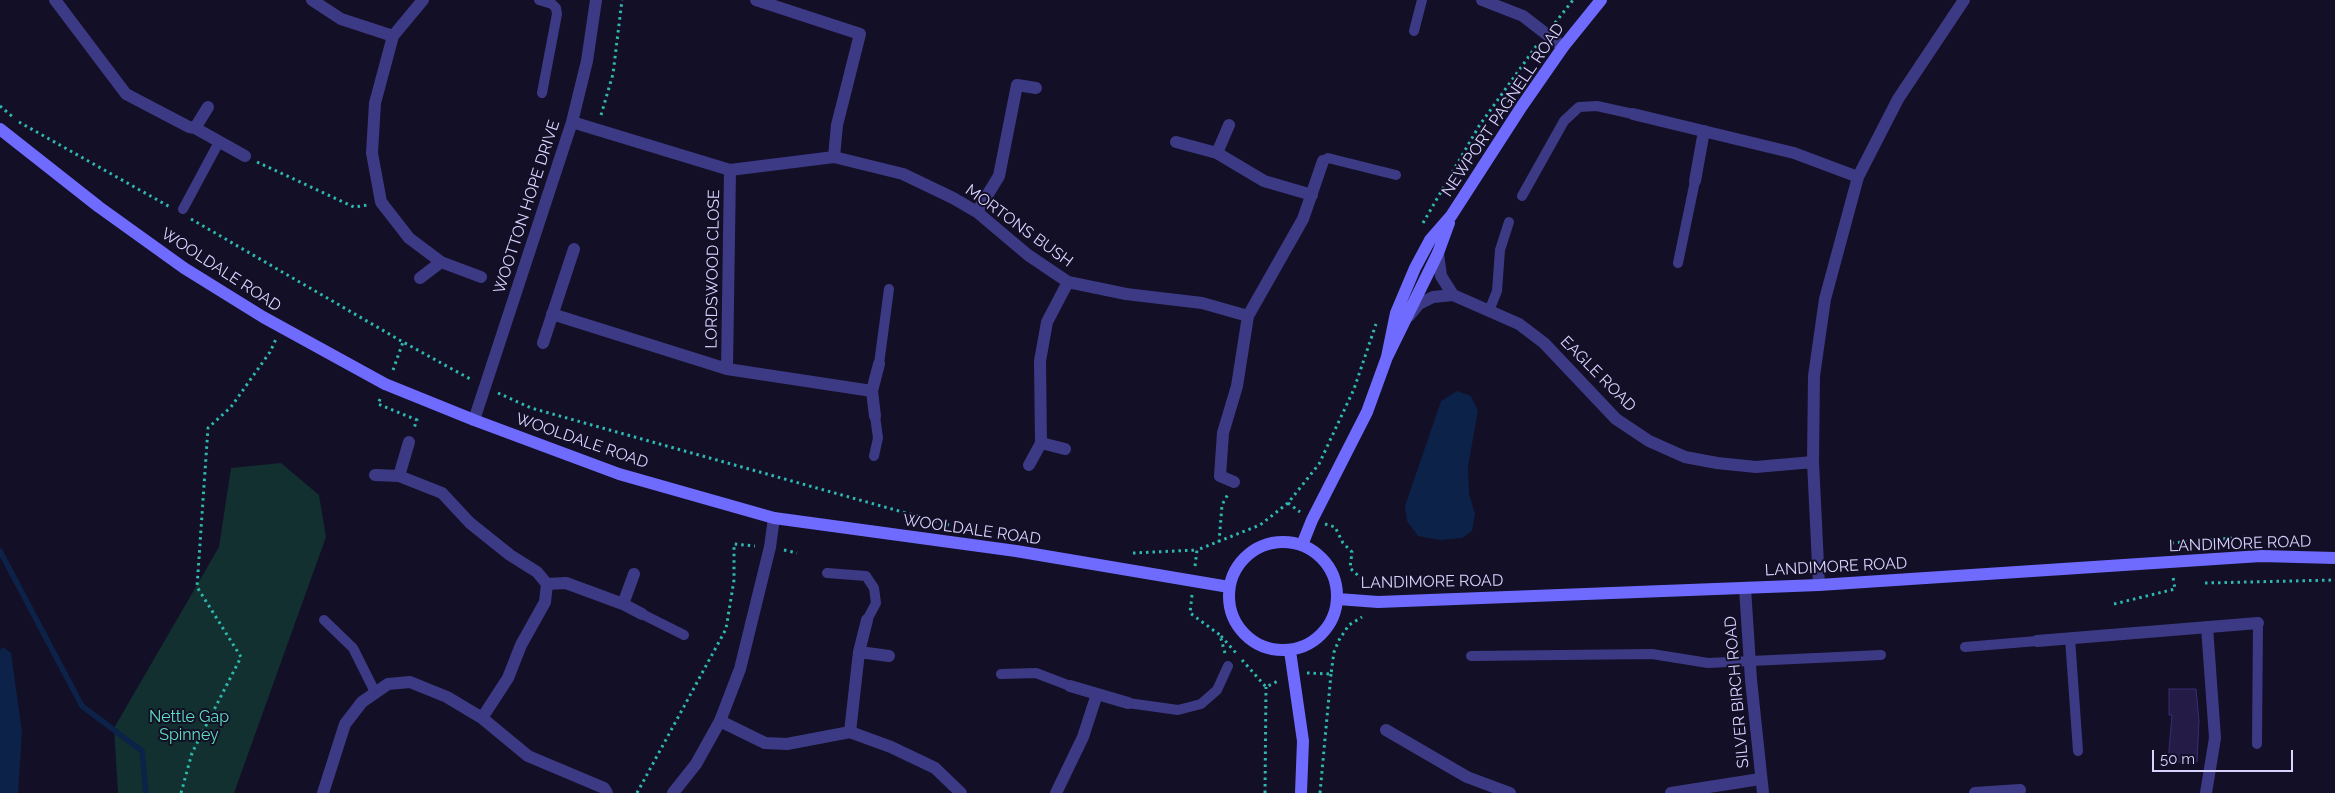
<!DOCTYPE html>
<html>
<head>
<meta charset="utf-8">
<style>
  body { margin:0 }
  #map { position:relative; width:2335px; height:793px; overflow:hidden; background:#130f26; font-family:Raleway,sans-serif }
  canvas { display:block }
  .scale { position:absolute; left:2152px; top:750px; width:141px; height:22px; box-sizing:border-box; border:2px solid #d9d4ff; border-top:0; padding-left:6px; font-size:15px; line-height:18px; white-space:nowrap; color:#d9d4ff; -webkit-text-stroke:4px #130f26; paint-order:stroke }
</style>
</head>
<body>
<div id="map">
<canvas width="2335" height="793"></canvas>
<div class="scale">50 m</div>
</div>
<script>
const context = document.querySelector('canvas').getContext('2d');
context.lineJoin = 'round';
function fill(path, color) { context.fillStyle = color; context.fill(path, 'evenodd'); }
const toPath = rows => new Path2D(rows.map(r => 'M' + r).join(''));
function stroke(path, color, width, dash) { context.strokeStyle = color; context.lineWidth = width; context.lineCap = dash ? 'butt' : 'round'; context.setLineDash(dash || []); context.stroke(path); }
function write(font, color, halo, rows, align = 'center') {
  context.font = font + ' Raleway,sans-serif'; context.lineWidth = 4; context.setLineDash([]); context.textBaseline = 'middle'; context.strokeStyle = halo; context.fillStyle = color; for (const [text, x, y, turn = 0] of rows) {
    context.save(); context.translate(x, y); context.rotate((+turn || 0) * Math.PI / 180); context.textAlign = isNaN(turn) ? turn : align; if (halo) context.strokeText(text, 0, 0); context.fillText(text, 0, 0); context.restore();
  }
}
fill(toPath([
  [281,463,319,495,326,537,234,793,118,793,114,728,219,547,231,468]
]), '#12302f');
fill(toPath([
  [1457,391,1471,396,1478,411,1468,466,1469,494,1475,514,1472,531,1462,538,1440,540,1418,536,1407,521,1405,506,1441,401],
  [3,647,11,653,22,732,18,793,0,793,0,650]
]), '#0c2248');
stroke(toPath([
  [0,551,82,706,142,751,146,793]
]), '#0c2248', 5.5);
const building = toPath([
  [2169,689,2196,689,2199,721,2197,762,2168,762,2172,715,2169,715,2169,689]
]);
fill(building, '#241b47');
stroke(building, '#3b2d73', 1);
stroke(toPath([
  [1555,23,1573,0],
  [0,106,14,118],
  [601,115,613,74,622,0],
  [19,122,170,207],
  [257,162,354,207,368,205],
  [191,219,403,342,472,380],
  [1423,223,1479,126,1537,45],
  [393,370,403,342],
  [498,393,531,408,949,525],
  [380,399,378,404,417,420,414,428],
  [1288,503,1300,512],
  [1325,524,1335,527,1343,543,1352,552,1350,568,1364,581,1363,586],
  [1219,542,1222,505,1228,494],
  [2171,548,2170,543,2247,537],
  [784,550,797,553],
  [1133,553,1197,550],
  [1195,566,1197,550,1260,525,1288,503,1319,464,1354,389,1376,324],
  [2205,583,2335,580],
  [1192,595,1190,613,1220,635,1225,653],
  [2114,604,2175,589,2173,577],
  [1221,636,1236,653],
  [1242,660,1266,687,1280,680],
  [1307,673,1331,674,1334,652,1339,640,1349,625,1362,617],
  [181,793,192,753,241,657,197,587,208,428,231,407,270,352,276,339],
  [637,793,726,629,734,580,734,544,755,546],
  [1265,793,1266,687],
  [1320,793,1331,674]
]), '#2fb8b0', 3, [2.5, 4]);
stroke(toPath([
  [539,0,552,4,556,8,557,14,542,93],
  [1414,31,1422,0],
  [1323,161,1328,158,1396,175],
  [1522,196,1564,121,1579,107,1597,106,1633,114],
  [183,209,219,142],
  [1678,263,1695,181],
  [1489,311,1497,291,1500,250,1509,222],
  [879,364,889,289],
  [874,456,878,438,875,416],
  [827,573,866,576,874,588,876,603,867,620],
  [642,614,684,635],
  [324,620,353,648,375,692],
  [2070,638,2078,751],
  [1965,647,2037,641],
  [1471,656,1652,654,1708,663,1881,655],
  [1001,674,1036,673,1070,686],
  [1128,703,1178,710,1201,704,1217,690,1228,666],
  [2257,744,2258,623]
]), '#3d3a85', 10);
stroke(toPath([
  [55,0,126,94,189,127,195,128,245,156],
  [312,0,341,19,393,36],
  [423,0,393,36,375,103,372,153,381,202,409,238,441,262],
  [756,0,860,34,837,125,834,157],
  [1482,0,1523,16,1563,47],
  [1633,114,1794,153,1858,177],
  [572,122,730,170,834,157,903,174,953,198,977,212,1028,255,1068,282,1126,294,1202,303,1248,316],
  [195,128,208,107],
  [1176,142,1217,153,1264,181,1312,195],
  [1217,153,1229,125],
  [1695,181,1704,131],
  [977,212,999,176,1017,85,1036,88],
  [1438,253,1441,276,1453,295],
  [420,278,441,262,481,277],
  [552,314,727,369,872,391,879,364],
  [1409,316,1419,304,1433,297,1453,295,1519,324,1544,343,1616,419,1649,441,1685,457,1717,463,1756,467,1813,462],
  [543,343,574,249],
  [727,369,730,170],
  [872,391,875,416],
  [474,420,572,122,587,61,596,0],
  [1065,449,1041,443,1040,361,1047,322,1068,282],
  [1029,465,1041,443],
  [375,475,399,476,442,493,470,523,510,555,537,572,547,584,545,602,521,645,508,678,482,718],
  [399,476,409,442],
  [1234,482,1220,476,1223,433,1237,386,1248,316,1303,219,1323,161],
  [547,584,566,583,623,604,642,614],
  [1819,585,1813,462,1814,376,1825,299,1858,177,1898,99,1964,0],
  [1745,588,1751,680,1763,793],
  [623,604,634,574],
  [2037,641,2258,623],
  [859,652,889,656],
  [1070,686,1128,703],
  [720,721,765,743,787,744,850,732,891,747,935,768,961,793],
  [1386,730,1467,777,1510,793],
  [850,732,859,652,867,620],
  [323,793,345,724,362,702,388,684,410,682,447,697,482,718,528,756,604,788,607,793],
  [673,793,696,764,720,721,740,669,770,547,774,518],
  [1056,793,1083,737,1097,694],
  [1671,793,1760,779],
  [1975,793,2020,790],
  [2206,793,2215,738,2207,627]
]), '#3d3a85', 12);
stroke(toPath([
  [0,129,99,207,184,268,263,317,385,384,474,420,619,474,774,518,1016,551,1229,587],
  [1387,357,1396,313,1415,268,1430,240,1451,216,1522,106,1563,47,1601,0],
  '1229 596a54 54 0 1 1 108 0a54 54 0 1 1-108 0Z',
  [1302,545,1312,520,1367,412,1387,357,1438,253,1449,223],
  [1338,599,1378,602,1819,585,2261,556,2335,558],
  [1290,651,1303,741,1301,793]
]), '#6f6bff', 12);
write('16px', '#d9d4ff', '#130f26', [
  ["NEWPORT PAGNELL ROAD",1503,110,-56],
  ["WOOTTON HOPE DRIVE",527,207,-72],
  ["MORTONS BUSH",1019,226,36],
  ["LORDSWOOD CLOSE",713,269,-89],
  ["WOOLDALE ROAD",221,270,33],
  ["EAGLE ROAD",1598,374,45],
  ["WOOLDALE ROAD",582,441,19],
  ["WOOLDALE ROAD",972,530,8],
  ["LANDIMORE ROAD",2240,544,-2],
  ["LANDIMORE ROAD",1836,567,-3],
  ["LANDIMORE ROAD",1432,582,-1],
  ["SILVER BIRCH ROAD",1737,692,-95]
]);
write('16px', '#5fe0c0', '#130f26', [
  ["Nettle Gap",189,717],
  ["Spinney",189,735]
]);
</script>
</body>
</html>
